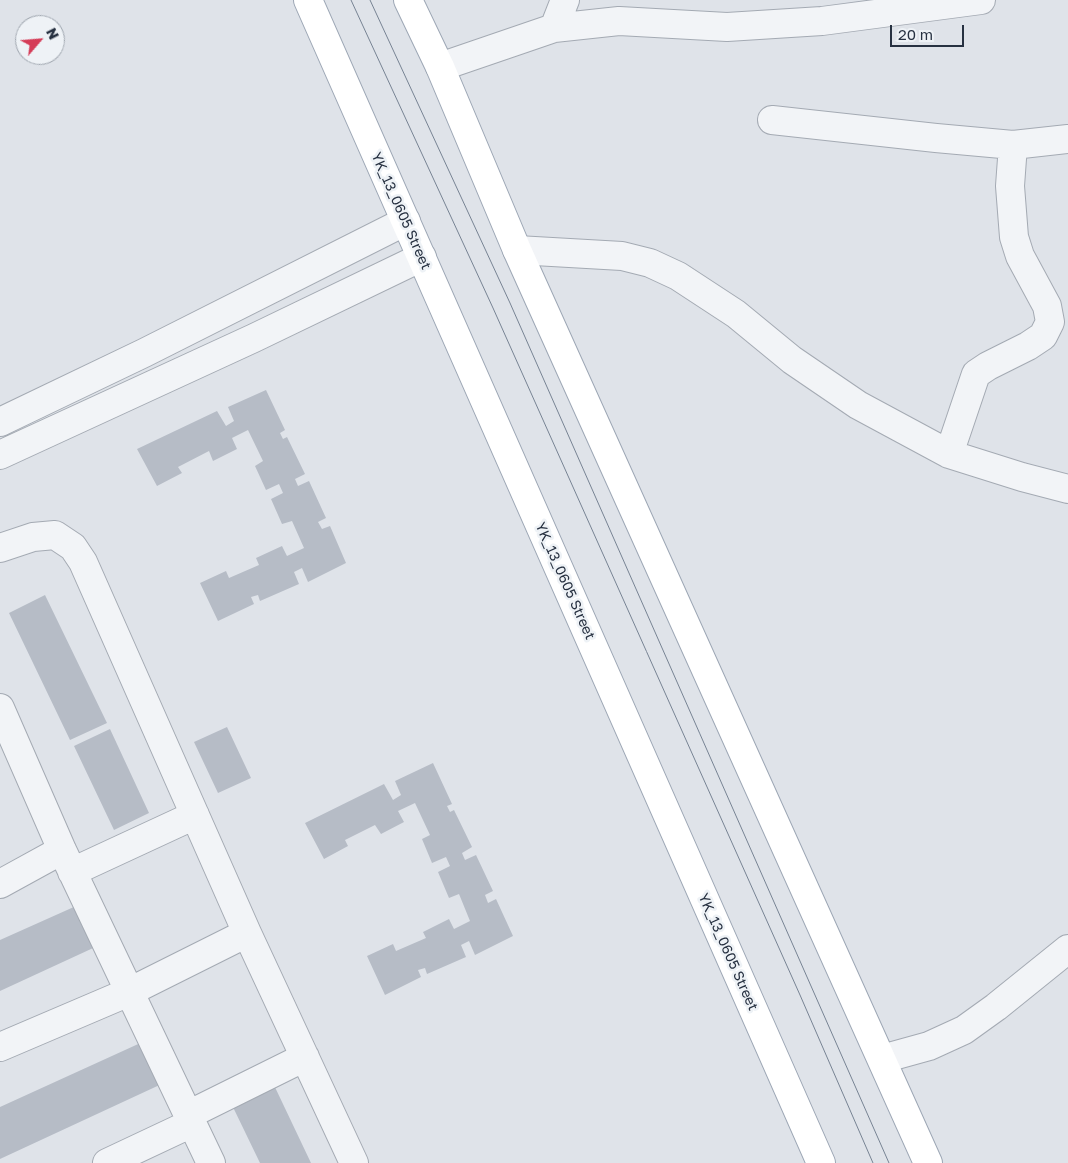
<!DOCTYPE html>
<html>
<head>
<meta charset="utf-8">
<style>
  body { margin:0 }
  #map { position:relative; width:1068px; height:1163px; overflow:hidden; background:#dfe3e9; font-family:"Golos Text",sans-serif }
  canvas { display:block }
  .north { position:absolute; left:15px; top:15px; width:50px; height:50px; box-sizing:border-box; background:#eef2f6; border:1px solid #9ea5ae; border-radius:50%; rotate:63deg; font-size:14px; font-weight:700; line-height:20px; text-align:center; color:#273141 }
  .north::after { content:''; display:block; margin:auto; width:18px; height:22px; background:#d53c57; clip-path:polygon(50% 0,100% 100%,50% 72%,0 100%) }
  .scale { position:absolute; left:890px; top:25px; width:74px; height:22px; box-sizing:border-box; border:2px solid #273141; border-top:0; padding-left:6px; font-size:15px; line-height:18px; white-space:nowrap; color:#273141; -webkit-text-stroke:4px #eef2f6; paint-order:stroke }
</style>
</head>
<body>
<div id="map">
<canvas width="1068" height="1163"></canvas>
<div class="north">N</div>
<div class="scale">20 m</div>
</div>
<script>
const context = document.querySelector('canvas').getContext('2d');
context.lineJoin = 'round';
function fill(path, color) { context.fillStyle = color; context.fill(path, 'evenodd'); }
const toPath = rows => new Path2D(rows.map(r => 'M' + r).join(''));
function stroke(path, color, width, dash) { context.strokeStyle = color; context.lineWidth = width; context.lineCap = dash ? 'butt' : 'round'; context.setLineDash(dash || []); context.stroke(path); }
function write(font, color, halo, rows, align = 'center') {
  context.font = font + ' "Golos Text",sans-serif'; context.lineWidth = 5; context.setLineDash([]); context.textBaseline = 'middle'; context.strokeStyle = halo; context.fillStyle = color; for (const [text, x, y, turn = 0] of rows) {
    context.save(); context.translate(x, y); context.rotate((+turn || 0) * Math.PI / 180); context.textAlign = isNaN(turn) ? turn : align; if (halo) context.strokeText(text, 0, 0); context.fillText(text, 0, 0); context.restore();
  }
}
fill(toPath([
  [266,390,285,430,280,433,283,439,287,437,305,474,295,479,298,486,309,481,326,518,318,522,322,529,330,526,346,563,308,582,302,568,294,572,299,584,260,601,258,595,251,597,254,604,218,621,200,583,226,571,229,578,259,565,256,558,282,546,287,556,304,548,292,521,282,524,271,499,283,493,279,484,266,490,255,466,263,461,248,430,232,438,237,449,213,461,209,451,178,467,182,473,157,486,137,449,217,411,226,426,234,421,228,407],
  [45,595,107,723,70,740,9,613],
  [227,727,251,778,218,793,194,742],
  [110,729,149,813,114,830,74,746],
  [433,763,452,804,447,806,450,812,454,810,472,847,462,853,465,860,476,855,493,891,485,895,488,903,496,899,513,936,475,955,469,941,461,945,466,957,427,974,425,968,418,970,421,977,385,995,367,956,393,944,396,951,426,938,423,932,449,919,454,929,470,921,459,894,449,898,438,872,450,866,446,857,432,863,422,839,430,835,415,803,398,811,404,822,381,834,375,825,345,840,348,846,324,859,305,823,384,784,393,800,401,795,395,781],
  [85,902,104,943,0,991,0,940],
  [147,1040,166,1082,0,1159,0,1107],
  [273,1083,311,1163,260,1163,231,1103]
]), '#b6bcc6');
const minor = toPath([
  [554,28,565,0],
  [440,67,554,28,619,21,727,27,822,21,981,0],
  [772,120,936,138,1013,145,1068,139],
  [517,250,622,256,650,263,678,276,736,314,792,360,858,405,949,454,1022,477,1068,489],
  [0,422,144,353,406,221],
  [949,454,976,374,988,366,1028,346,1043,336,1050,322,1047,306,1020,256,1014,237,1010,186,1013,145],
  [0,455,254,338,422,257],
  [0,548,33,537,55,535,73,547,83,562,247,933,354,1163],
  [0,708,62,850,211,1163],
  [72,872,195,815],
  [0,884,62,850],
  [0,1047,129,992,247,933],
  [882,1059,929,1046,964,1030,996,1007,1068,949],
  [188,1115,305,1057],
  [107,1163,192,1123]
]);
const major = toPath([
  [308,0,821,1163],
  [408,0,440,67,517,250,928,1163]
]);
stroke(minor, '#a4aab3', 30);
stroke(major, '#9da7b5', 30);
stroke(minor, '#f2f4f7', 28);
stroke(major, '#fff', 28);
stroke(toPath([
  [351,0,493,308,800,995,873,1163],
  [370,0,510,303,889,1163]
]), '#778393', 1);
write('14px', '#273141', '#eef2f6', [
  ["YK_13_0605 Street",401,211,66],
  ["YK_13_0605 Street",565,581,66],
  ["YK_13_0605 Street",728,952,66]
]);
</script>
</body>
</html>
